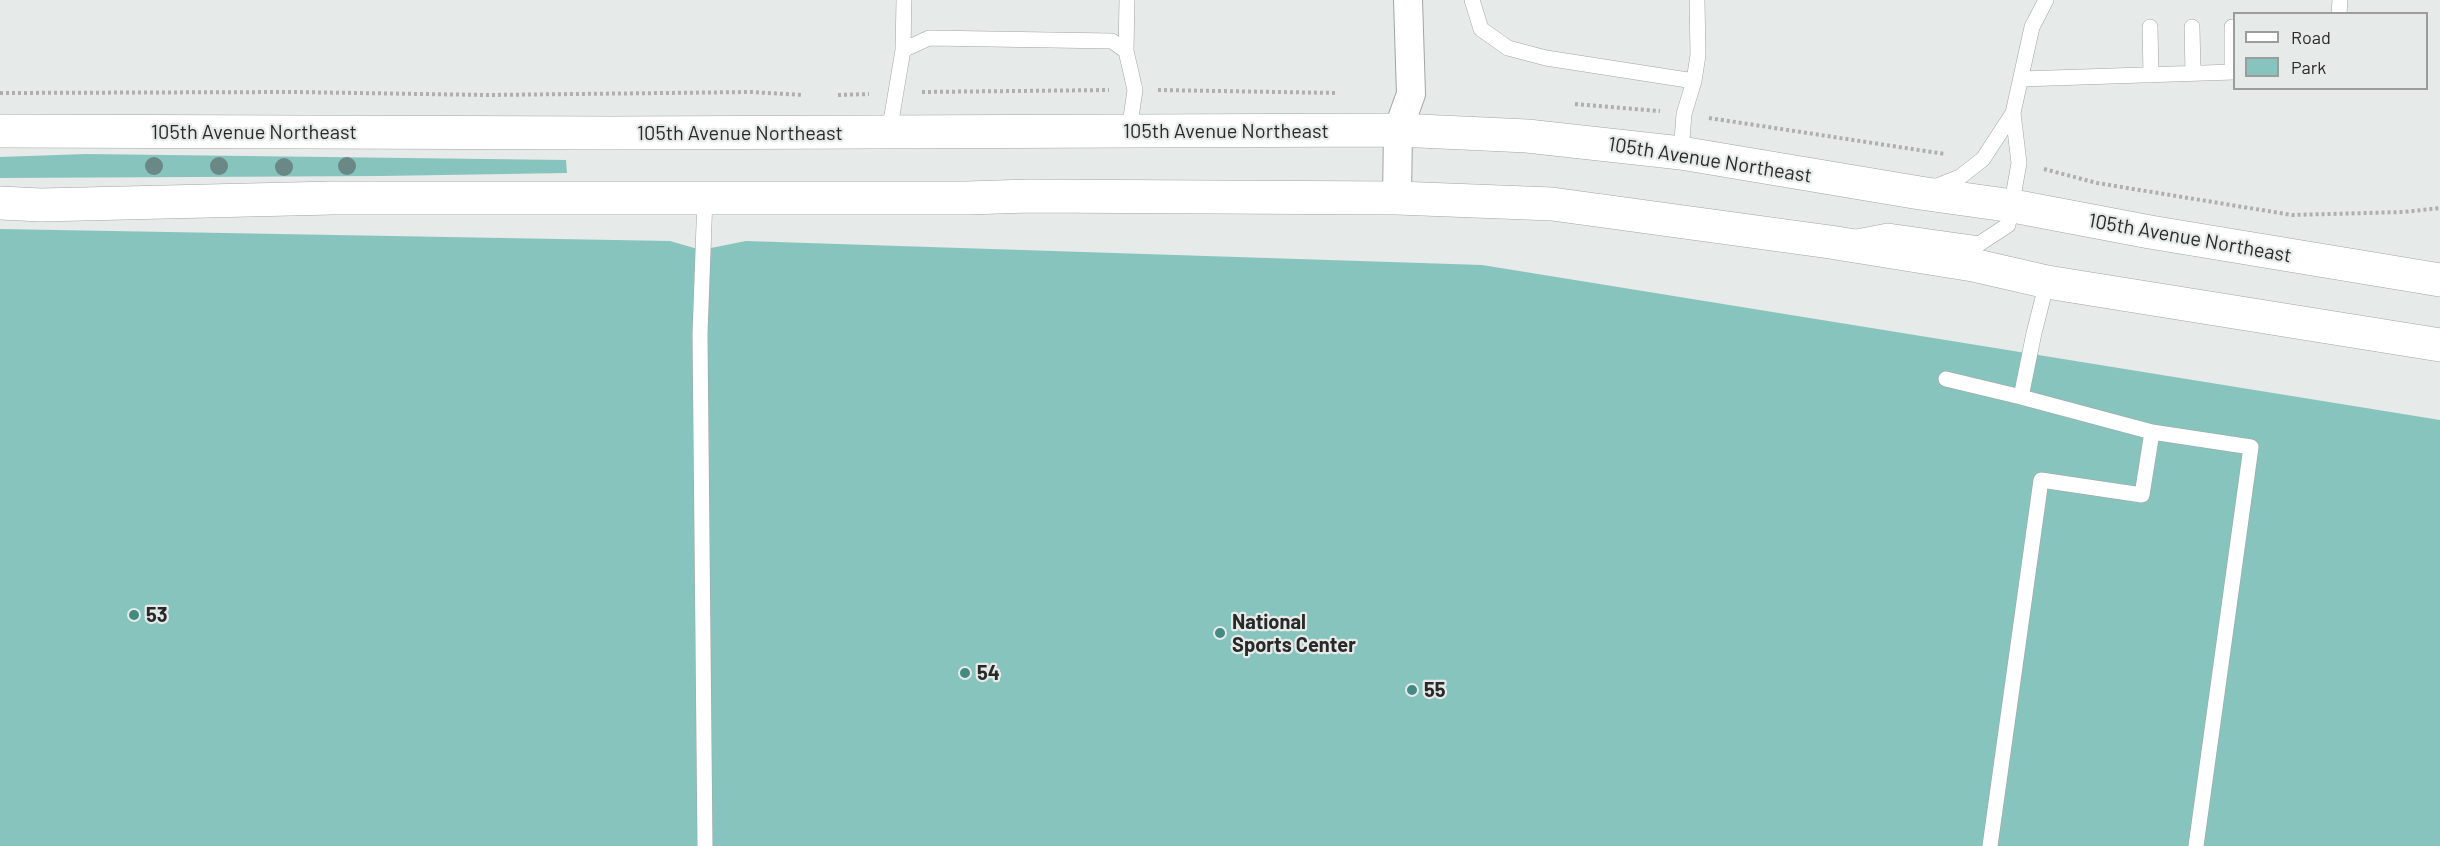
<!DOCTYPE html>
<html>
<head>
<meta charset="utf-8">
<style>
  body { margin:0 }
  #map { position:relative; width:2440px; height:846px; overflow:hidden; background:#e6eae9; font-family:Barlow,sans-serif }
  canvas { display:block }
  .legend { position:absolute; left:2233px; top:12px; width:195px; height:78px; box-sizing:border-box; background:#e6eae9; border:2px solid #9a9d9c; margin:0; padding:8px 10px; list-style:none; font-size:18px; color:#282a29 }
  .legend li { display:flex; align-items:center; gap:12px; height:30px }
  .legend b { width:30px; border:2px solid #9a9d9c }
</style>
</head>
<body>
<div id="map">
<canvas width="2440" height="846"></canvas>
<ul class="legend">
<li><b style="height:8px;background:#fff"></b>Road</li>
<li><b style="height:16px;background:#87c4bd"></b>Park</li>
</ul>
</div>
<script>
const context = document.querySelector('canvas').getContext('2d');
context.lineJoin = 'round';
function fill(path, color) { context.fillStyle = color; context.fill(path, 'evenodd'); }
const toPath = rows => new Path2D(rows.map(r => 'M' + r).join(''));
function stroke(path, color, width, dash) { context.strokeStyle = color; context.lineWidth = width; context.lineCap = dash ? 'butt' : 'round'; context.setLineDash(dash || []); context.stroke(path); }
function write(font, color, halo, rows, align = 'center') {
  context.font = font + ' Barlow,sans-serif'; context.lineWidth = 4.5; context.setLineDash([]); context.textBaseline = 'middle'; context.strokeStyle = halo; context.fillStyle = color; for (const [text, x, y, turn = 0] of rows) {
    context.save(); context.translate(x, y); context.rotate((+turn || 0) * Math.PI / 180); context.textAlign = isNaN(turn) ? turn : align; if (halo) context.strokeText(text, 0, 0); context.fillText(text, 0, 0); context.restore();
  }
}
fill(toPath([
  [86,154,566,160,567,173,381,176,0,178,0,157],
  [0,229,670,241,701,250,746,241,1482,265,2440,420,2440,846,0,846]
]), '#87c4bd');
const lane = toPath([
  [1472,0,1481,29,1508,48,1546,58,1694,81],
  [2339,14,2340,0],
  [2150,27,2151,75],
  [2192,27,2193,73],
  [2232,27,2232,72],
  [903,50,904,0],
  [1126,51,1127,0],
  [2021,79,2234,72],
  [889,133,903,50,929,38,1112,41,1126,51,1135,90,1129,131],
  [1681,153,1684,114,1694,81,1698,55,1697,0],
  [1932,188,1960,177,1983,159,2013,113],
  [705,197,700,334,705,846],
  [1856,237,1887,231,1979,244,2008,225,2019,163,2013,113,2032,27,2046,0],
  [1946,379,2021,397,2034,333,2047,282],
  [2021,397,2152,432],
  [1990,846,2041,480,2142,495,2152,432,2251,447,2196,846]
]);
const street = toPath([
  [1397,198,1398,130,1411,94,1408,0]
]);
const secondary = toPath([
  [0,131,611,133,1398,130,1527,136,1681,153,1920,193,2013,206,2150,232,2440,280],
  [0,203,41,205,332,198,967,198,1029,196,1397,198,1552,204,1830,242,1973,265,2047,282,2440,345]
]);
stroke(lane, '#a0a5a4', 16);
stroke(street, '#a0a5a4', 30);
stroke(secondary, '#a0a5a4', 34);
stroke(toPath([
  [1158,90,1337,93],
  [922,92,1109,90],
  [0,93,292,92,487,95,751,92,803,95],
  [838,95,869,94],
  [1575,104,1660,111],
  [1709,118,1945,154],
  [2044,169,2097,183,2292,215,2404,212,2440,208]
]), '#adb0af', 4, [3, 3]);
stroke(lane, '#fff', 15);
stroke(street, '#fff', 28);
stroke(secondary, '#fff', 33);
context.fillStyle = '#6a8885';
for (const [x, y] of [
  [154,166],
  [219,166],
  [347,166],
  [284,167]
]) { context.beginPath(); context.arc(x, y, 9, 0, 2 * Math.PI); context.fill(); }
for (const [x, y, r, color] of [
  [134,615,6,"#438a83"],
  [1220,633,6,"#438a83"],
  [965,673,6,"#438a83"],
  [1412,690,6,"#438a83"]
]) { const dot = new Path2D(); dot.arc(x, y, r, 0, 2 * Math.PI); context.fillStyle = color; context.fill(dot); stroke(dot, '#e6eae9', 2); }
write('20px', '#282a29', '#e6eae9', [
  ["105th Avenue Northeast",1226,131],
  ["105th Avenue Northeast",254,132],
  ["105th Avenue Northeast",740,133],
  ["105th Avenue Northeast",1710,160,9],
  ["105th Avenue Northeast",2190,238,10]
]);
write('bold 20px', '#282a29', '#e6eae9', [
  ["53",146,615],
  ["National",1232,622],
  ["Sports Center",1232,645],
  ["54",977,673],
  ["55",1424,690]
], 'left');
</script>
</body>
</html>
